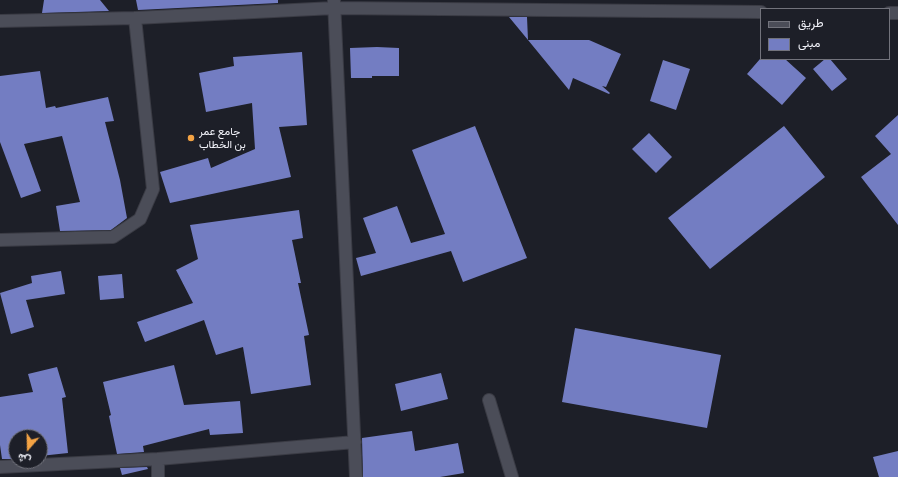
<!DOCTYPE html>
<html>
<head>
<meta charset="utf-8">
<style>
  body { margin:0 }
  #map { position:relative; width:898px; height:477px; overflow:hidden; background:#1d1f28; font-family:Cabin,Vazirmatn,sans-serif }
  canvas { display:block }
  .legend { position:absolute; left:760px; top:8px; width:130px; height:52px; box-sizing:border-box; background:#1d1f28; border:1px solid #72737c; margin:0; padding:5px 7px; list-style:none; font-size:12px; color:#f1f2f9 }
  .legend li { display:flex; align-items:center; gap:8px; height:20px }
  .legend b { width:20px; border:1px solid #72737c }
  .north { position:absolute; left:8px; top:429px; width:40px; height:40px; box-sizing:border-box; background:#1d1f28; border:1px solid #72737c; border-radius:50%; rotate:200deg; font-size:11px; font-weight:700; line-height:16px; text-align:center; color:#f1f2f9 }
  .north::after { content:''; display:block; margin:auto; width:14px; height:18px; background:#f4a344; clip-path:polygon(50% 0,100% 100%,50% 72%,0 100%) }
</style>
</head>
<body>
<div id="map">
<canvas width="898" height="477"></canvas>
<ul class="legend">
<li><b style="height:5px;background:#4b4d58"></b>طريق</li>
<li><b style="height:11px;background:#737dc2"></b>مبنى</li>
</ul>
<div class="north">ش</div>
</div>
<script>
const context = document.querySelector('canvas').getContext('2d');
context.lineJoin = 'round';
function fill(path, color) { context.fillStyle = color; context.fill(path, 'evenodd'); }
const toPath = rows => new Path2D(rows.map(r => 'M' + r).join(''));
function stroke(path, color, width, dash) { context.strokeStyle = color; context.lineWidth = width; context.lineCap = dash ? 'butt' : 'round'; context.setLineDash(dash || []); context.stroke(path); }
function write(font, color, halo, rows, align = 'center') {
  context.font = font + ' Cabin,Vazirmatn,sans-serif'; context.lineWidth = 3; context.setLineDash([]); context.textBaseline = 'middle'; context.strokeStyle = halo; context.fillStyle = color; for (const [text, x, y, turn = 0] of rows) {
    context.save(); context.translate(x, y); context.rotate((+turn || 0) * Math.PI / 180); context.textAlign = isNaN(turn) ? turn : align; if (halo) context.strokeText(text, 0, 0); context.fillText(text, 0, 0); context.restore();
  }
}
fill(toPath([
  [44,0,100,0,109,11,42,13],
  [136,0,278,0,278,3,138,10],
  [509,17,527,17,528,40],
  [528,40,589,40,621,54,606,87,602,86,610,93,609,94,573,78,569,90],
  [377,47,399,48,399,76,372,76,372,78,351,78,350,48],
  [302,52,307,125,279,127,291,177,170,203,160,172,208,158,211,168,255,149,252,103,206,112,199,73,234,66,233,57],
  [760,59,785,59,806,78,782,105,747,74],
  [825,59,830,59,847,79,832,91,813,69],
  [663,60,690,69,676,110,650,101],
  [40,71,46,108,55,106,56,108,108,97,114,121,105,122,120,180,127,218,111,230,60,231,56,206,80,202,62,136,24,144,41,191,21,198,0,142,0,76],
  [898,115,898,225,861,177,891,154,875,136],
  [475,126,527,258,463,282,451,251,361,276,356,258,376,253,363,218,397,206,411,243,445,234,412,150],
  [784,126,825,177,710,269,668,218],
  [649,133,672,157,656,173,632,149],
  [299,210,303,238,292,240,301,283,298,283,309,335,304,336,311,385,251,394,243,347,216,355,204,320,145,342,137,322,193,303,176,270,198,259,190,225],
  [61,271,65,294,26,300,34,327,11,334,0,293,32,283,31,276],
  [122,274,124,298,100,300,98,276],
  [575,328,721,355,707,428,562,402],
  [174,365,184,405,240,401,243,433,210,435,209,429,143,446,144,452,117,454,109,416,111,415,103,382],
  [57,367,66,397,62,398,68,453,40,456,40,437,16,437,16,459,2,459,0,445,0,397,33,392,28,374],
  [441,373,448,399,401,411,395,384],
  [412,431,415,451,458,443,464,473,440,477,363,477,362,438],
  [898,451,898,477,879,477,873,457],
  [147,467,148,469,122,475,120,468]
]), '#737dc2');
const minor = toPath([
  [334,1,356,477],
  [889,13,898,13],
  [0,21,135,18,334,8,761,12],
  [0,240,113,237,140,219,153,189,135,18],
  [489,400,512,477],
  [0,467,158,459],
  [158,477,158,459,355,442]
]);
stroke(minor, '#3a3b44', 14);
stroke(minor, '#4b4d58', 12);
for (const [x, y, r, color] of [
  [191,138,4,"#f4a344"]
]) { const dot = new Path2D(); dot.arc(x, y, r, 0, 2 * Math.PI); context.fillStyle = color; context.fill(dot); stroke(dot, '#1d1f28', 1.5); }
write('11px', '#f1f2f9', '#1d1f28', [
  ["جامع عمر",199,132],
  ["بن الخطاب",199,145]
], 'left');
</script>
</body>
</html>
